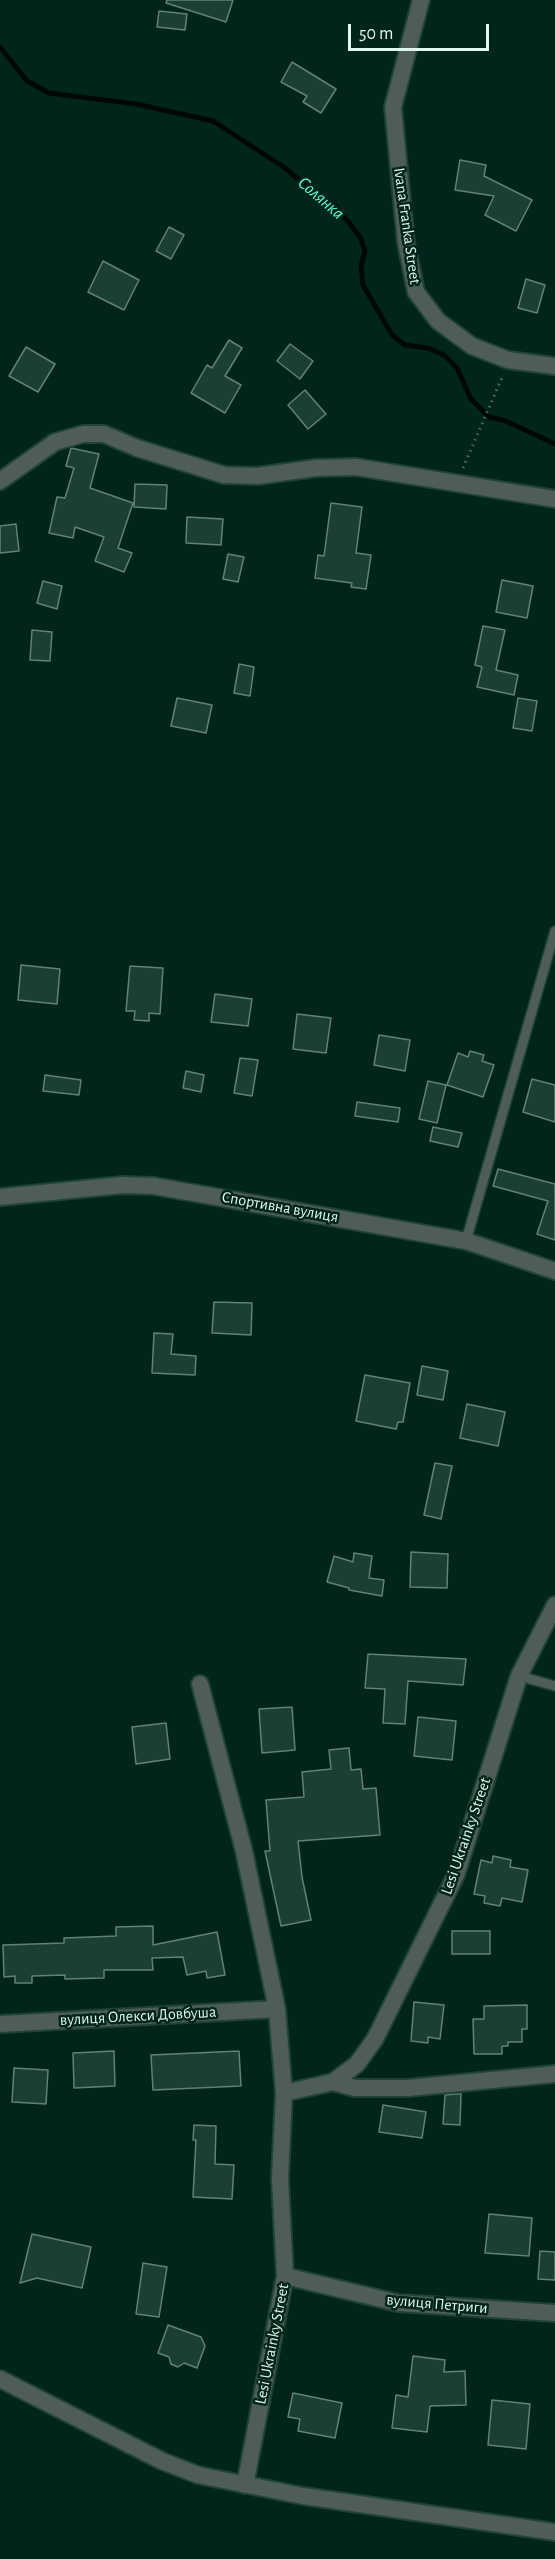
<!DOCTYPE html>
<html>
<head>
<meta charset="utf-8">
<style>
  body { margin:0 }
  #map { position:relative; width:555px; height:2559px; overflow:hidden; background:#00251b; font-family:"Alegreya Sans",sans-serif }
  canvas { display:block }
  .scale { position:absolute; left:348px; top:24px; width:141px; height:27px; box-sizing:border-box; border:3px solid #e1f6ee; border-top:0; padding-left:8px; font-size:18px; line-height:21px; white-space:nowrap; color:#e1f6ee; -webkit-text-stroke:4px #00251b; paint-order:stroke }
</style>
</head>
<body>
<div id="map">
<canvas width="555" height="2559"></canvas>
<div class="scale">50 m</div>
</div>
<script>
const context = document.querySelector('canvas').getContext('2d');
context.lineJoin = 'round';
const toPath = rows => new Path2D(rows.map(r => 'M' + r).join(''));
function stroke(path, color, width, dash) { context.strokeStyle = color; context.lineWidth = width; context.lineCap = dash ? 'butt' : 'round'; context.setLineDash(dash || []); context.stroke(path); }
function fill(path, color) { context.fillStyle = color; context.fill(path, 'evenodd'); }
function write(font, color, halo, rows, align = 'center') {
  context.font = font + ' "Alegreya Sans",sans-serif'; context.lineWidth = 5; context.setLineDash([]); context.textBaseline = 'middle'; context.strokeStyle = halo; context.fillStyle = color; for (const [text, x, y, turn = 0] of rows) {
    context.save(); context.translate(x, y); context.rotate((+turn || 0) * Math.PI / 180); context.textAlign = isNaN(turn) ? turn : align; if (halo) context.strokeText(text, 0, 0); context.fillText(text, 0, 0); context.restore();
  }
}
stroke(toPath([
  [0,47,27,81,49,93,136,104,213,121,285,168,318,196,336,206,360,237,365,251,361,266,363,285,392,335,405,345,428,348,444,355,457,368,471,399,489,417,506,421,555,444]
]), '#000805', 5);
const building = toPath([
  [167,0,233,0,226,22,166,3,167,0],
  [159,11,187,14,185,30,157,27,159,11],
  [292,62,336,89,321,113,303,102,307,96,281,82,292,62],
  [460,160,486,165,484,176,532,200,516,231,485,215,494,196,455,190,460,160],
  [169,227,184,235,171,259,156,251,169,227],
  [103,261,139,280,124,310,88,292,103,261],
  [526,279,545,285,537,313,518,308,526,279],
  [229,340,242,348,225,376,241,385,225,413,191,393,207,365,212,368,229,340],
  [290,344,313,361,300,379,277,361,290,344],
  [26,347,55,364,38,392,9,376,26,347],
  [305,390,326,414,308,429,288,405,305,390],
  [71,448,99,454,90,488,133,503,118,548,132,553,124,572,95,561,104,537,75,527,73,538,49,533,57,497,65,498,74,468,66,466,71,448],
  [135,484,167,485,166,509,134,507,135,484],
  [331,503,362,507,356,553,371,555,366,589,351,587,352,583,315,578,318,555,324,556,331,503],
  [187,517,223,519,221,545,186,543,187,517],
  [16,524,19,551,0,553,0,526,16,524],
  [228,554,244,557,238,582,223,579,228,554],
  [502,580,533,586,527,618,496,612,502,580],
  [43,581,62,586,57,609,37,603,43,581],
  [483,626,505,630,496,670,518,675,514,695,477,687,482,667,475,665,483,626],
  [32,630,52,632,50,661,30,660,32,630],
  [239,664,254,667,250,696,234,693,239,664],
  [177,698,212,705,206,733,171,726,177,698],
  [518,698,537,701,532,731,513,728,518,698],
  [21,965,60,969,57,1004,18,1000,21,965],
  [130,966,163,968,160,1014,149,1013,149,1021,134,1020,135,1011,126,1011,130,966],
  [215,994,252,999,248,1026,211,1022,215,994],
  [297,1014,331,1018,326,1053,293,1049,297,1014],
  [379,1035,410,1040,405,1071,374,1065,379,1035],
  [470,1051,484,1055,482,1061,494,1065,483,1097,447,1085,458,1053,468,1057,470,1051],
  [240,1058,258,1060,252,1096,234,1093,240,1058],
  [186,1071,204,1075,201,1092,183,1088,186,1071],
  [45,1075,81,1080,79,1095,43,1091,45,1075],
  [532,1079,555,1085,555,1122,523,1112,532,1079],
  [428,1081,446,1085,437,1123,419,1119,428,1081],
  [357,1102,400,1108,398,1122,355,1116,357,1102],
  [433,1127,462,1133,458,1147,430,1141,433,1127],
  [498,1169,555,1184,555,1240,537,1234,548,1201,493,1186,498,1169],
  [214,1302,252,1303,251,1335,212,1333,214,1302],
  [154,1333,173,1334,171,1354,196,1356,195,1375,152,1373,154,1333],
  [422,1366,448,1371,443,1400,417,1395,422,1366],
  [365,1375,410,1383,403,1422,398,1422,396,1429,356,1421,365,1375],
  [467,1404,505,1412,498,1446,460,1438,467,1404],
  [435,1463,452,1466,441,1519,424,1515,435,1463],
  [411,1552,448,1554,447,1588,410,1587,411,1552],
  [354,1553,372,1556,369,1578,384,1580,382,1596,349,1590,349,1588,327,1582,334,1556,353,1562,354,1553],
  [368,1654,466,1659,463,1685,408,1681,405,1724,383,1723,385,1689,365,1688,368,1654],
  [292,1707,295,1750,262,1753,259,1709,292,1707],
  [418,1717,456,1721,452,1760,414,1756,418,1717],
  [166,1723,170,1759,136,1764,132,1727,166,1723],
  [349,1748,351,1770,361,1769,363,1789,376,1788,380,1835,298,1841,302,1877,311,1920,281,1926,265,1851,270,1851,266,1800,304,1797,302,1772,331,1769,329,1750,349,1748],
  [493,1856,511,1860,510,1867,528,1870,522,1902,502,1898,500,1906,484,1903,485,1896,474,1894,481,1860,492,1863,493,1856],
  [153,1926,153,1945,217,1932,225,1975,207,1978,206,1971,187,1975,183,1957,152,1958,153,1970,104,1970,104,1978,65,1979,65,1975,32,1976,32,1983,15,1983,15,1976,4,1977,3,1945,64,1943,64,1938,116,1936,116,1927,153,1926],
  [452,1931,490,1931,490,1954,452,1954,452,1931],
  [414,2002,444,2005,440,2039,428,2037,428,2043,411,2041,414,2002],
  [527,2005,527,2029,522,2029,522,2042,508,2042,508,2046,502,2046,502,2054,474,2054,473,2019,484,2019,484,2006,527,2005],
  [114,2051,115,2086,74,2088,73,2053,114,2051],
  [239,2051,241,2086,153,2090,151,2055,239,2051],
  [14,2068,48,2070,46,2104,12,2102,14,2068],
  [455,2094,461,2094,460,2125,443,2124,445,2095,455,2094],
  [383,2105,426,2112,422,2138,379,2132,383,2105],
  [194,2125,216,2126,215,2164,234,2165,232,2199,193,2197,196,2140,193,2140,194,2125],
  [489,2214,532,2218,529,2256,485,2253,489,2214],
  [32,2234,91,2247,82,2288,37,2278,20,2283,32,2234],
  [540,2251,555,2252,555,2280,538,2279,540,2251],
  [143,2263,167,2267,159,2317,136,2314,143,2263],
  [168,2325,201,2337,205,2346,197,2368,184,2363,178,2367,171,2364,169,2357,158,2353,168,2325],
  [413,2356,445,2360,444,2372,465,2371,466,2405,430,2406,427,2432,392,2428,396,2395,408,2397,413,2356],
  [293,2393,342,2403,335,2438,298,2431,300,2419,288,2417,293,2393],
  [492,2400,530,2404,526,2449,488,2445,492,2400]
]);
fill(building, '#1b3f34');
stroke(building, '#5d8477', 1.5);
const service = toPath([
  [466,1241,555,931],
  [519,1676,555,1686]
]);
const minor = toPath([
  [421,0,393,107,406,243,416,292,438,321,472,346,508,360,555,366],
  [0,1197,123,1185,154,1186,466,1241,555,1271],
  [200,1684,244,1851,277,2009,284,2093,280,2179,285,2276,245,2485],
  [0,2024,277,2009],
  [333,2082,355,2088,408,2088,555,2074],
  [284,2093,333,2082,357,2064,375,2039,456,1875,519,1676,555,1605],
  [285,2276,398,2303,555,2313],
  [0,2379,162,2461,198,2475,303,2496,555,2532]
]);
const tertiary = toPath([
  [0,481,55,442,83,434,104,434,137,448,224,475,257,476,316,468,356,467,555,499]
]);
stroke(service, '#204239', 12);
stroke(minor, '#204239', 20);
stroke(tertiary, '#204239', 20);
stroke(toPath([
  [463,468,503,375]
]), '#4c6c62', 3, [1.5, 4.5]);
stroke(service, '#4e5d58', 9);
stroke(minor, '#4e5d58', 16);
stroke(tertiary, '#4e5d58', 16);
write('16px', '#e1f6ee', '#00251b', [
  ["Ivana Franka Street",407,226,82],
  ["Спортивна вулиця",280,1207,10],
  ["Lesi Ukrainky Street",466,1836,-71],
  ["вулиця Олекси Довбуша",138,2016,-3],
  ["вулиця Петриги",437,2304,5],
  ["Lesi Ukrainky Street",272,2344,-79]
]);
write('italic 18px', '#63ffd5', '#00251b', [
  ["Солянка",321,198,41]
]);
</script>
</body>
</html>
